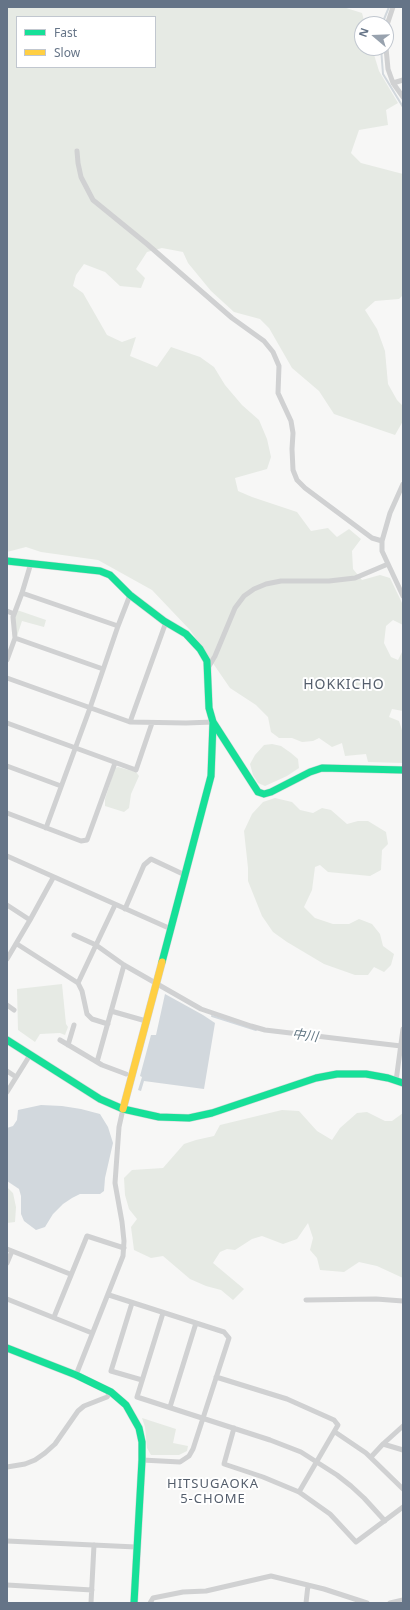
<!DOCTYPE html>
<html>
<head>
<meta charset="utf-8">
<style>
  body { margin:0 }
  #map { position:relative; width:410px; height:1610px; overflow:hidden; background:#f7f7f6; font-family:"Noto Sans",sans-serif }
  canvas { display:block }
  .frame { position:absolute; inset:0; border:8px solid #657487; pointer-events:none }
  .legend { position:absolute; left:16px; top:16px; width:140px; height:52px; box-sizing:border-box; background:#fff; border:1px solid #c1c7cf; margin:0; padding:5px 7px; list-style:none; font-size:12px; color:#657487 }
  .legend li { display:flex; align-items:center; gap:8px; height:20px }
  .legend b { width:20px; border:1px solid #c1c7cf }
  .north { position:absolute; left:354px; top:16px; width:40px; height:40px; box-sizing:border-box; background:#fff; border:1px solid #c1c7cf; border-radius:50%; rotate:289deg; font-size:11px; font-weight:700; line-height:16px; text-align:center; color:#657487 }
  .north::after { content:''; display:block; margin:auto; width:14px; height:18px; background:#98a2ae; clip-path:polygon(50% 0,100% 100%,50% 72%,0 100%) }
</style>
</head>
<body>
<div id="map">
<canvas width="410" height="1610"></canvas>
<div class="frame"></div>
<ul class="legend">
<li><b style="height:5px;background:#16e098"></b>Fast</li>
<li><b style="height:5px;background:#ffcf43"></b>Slow</li>
</ul>
<div class="north">N</div>
</div>
<script>
const context = document.querySelector('canvas').getContext('2d');
context.lineJoin = 'round';
function fill(path, color) { context.fillStyle = color; context.fill(path, 'evenodd'); }
const toPath = rows => new Path2D(rows.map(r => 'M' + r).join(''));
function stroke(path, color, width, dash) { context.strokeStyle = color; context.lineWidth = width; context.lineCap = dash ? 'butt' : 'round'; context.setLineDash(dash || []); context.stroke(path); }
function write(font, color, halo, rows, align = 'center') {
  context.font = font + ' "Noto Sans","Noto Sans JP",sans-serif'; context.lineWidth = 4; context.setLineDash([]); context.textBaseline = 'middle'; context.strokeStyle = halo; context.fillStyle = color; for (const [text, x, y, turn = 0] of rows) {
    context.save(); context.translate(x, y); context.rotate((+turn || 0) * Math.PI / 180); context.textAlign = isNaN(turn) ? turn : align; if (halo) context.strokeText(text, 0, 0); context.fillText(text, 0, 0); context.restore();
  }
}
fill(toPath([
  [7,7,343,7,362,13,365,24,362,24,362,48,372,48,379,71,398,103,386,110,388,125,359,130,351,153,361,163,403,174,403,295,399,299,375,301,365,310,377,329,385,351,388,384,397,400,403,406,403,421,395,435,334,414,319,391,292,368,269,328,260,319,234,312,211,291,188,263,183,252,162,248,147,252,136,269,145,278,141,288,120,286,105,272,84,264,76,275,73,286,83,293,107,335,122,342,136,337,130,356,157,367,171,347,200,357,214,367,225,385,242,405,259,420,267,439,271,457,267,469,235,478,238,491,252,497,297,512,311,531,328,528,337,537,349,529,361,539,352,551,353,569,362,580,380,575,390,578,403,605,403,625,393,620,386,626,384,643,391,657,398,660,403,650,403,711,392,709,389,717,399,721,401,727,403,734,403,763,368,762,366,754,345,756,342,743,332,747,319,738,313,741,302,742,292,738,279,738,271,732,268,717,256,705,230,688,190,630,152,590,98,560,41,552,26,547,7,552],
  [17,17,155,17,155,67,17,67],
  [17,610,46,620,44,627,22,621,17,636,14,618],
  [272,744,281,746,291,753,298,759,299,768,287,776,265,786,258,783,253,775,250,764,255,755,264,745],
  [118,767,136,772,139,776,131,794,129,808,124,812,105,806,105,799,115,768],
  [275,798,292,802,300,810,313,813,322,808,331,810,347,824,358,821,368,821,386,832,388,844,382,850,381,870,370,876,328,872,320,865,315,867,312,890,304,907,315,918,333,924,349,924,359,919,372,924,380,934,383,946,394,954,391,965,384,972,374,967,368,975,355,975,324,964,287,942,273,932,262,916,248,881,248,868,244,831,252,814,263,802],
  [62,984,66,1024,68,1027,65,1035,60,1033,40,1034,35,1042,18,1030,17,989],
  [282,1110,299,1111,317,1131,332,1140,340,1128,357,1113,367,1112,385,1121,392,1121,403,1113,403,1278,377,1266,359,1262,344,1272,320,1270,317,1258,310,1250,313,1238,308,1223,297,1239,283,1244,262,1236,252,1239,235,1250,227,1249,220,1252,213,1263,244,1289,233,1300,221,1290,206,1286,190,1279,163,1256,151,1258,134,1250,131,1227,137,1219,129,1209,125,1195,124,1178,132,1170,163,1168,184,1144,196,1140,214,1136,220,1125],
  [7,1187,13,1193,16,1207,15,1222,7,1223],
  [142,1418,176,1429,173,1443,188,1446,187,1451,179,1455,151,1455,147,1448,145,1427]
]), '#e6eae4');
fill(toPath([
  [165,994,203,1015,215,1023,204,1089,144,1081,141,1091,138,1090,142,1077,140,1076,151,1035,156,1035],
  [41,1105,62,1106,81,1109,100,1114,108,1127,113,1143,105,1178,104,1191,100,1194,80,1194,72,1198,63,1204,53,1214,45,1227,36,1230,24,1221,21,1214,21,1196,19,1189,7,1181,7,1128,13,1126,17,1120,18,1110]
]), '#d2d8dd');
stroke(toPath([
  [382,24,389,7],
  [381,48,383,74,403,107],
  [212,1016,256,1030]
]), '#d2d8dd', 2);
const fast = toPath([
  [7,561,100,571,110,575,130,595,164,621,186,634,200,649,207,661,209,708,213,722,211,776,162,962],
  [213,722,258,792,264,794,271,792,310,772,322,768,403,770],
  [7,1040,100,1099,123,1109,159,1117,189,1118,212,1113,316,1078,337,1074,366,1074,388,1078,403,1083],
  [7,1348,76,1375,111,1392,126,1405,139,1428,142,1442,142,1460,134,1603]
]);
const slow = toPath([
  [123,1109,162,962]
]);
stroke(fast, '#d3d5d6', 8);
stroke(slow, '#d3d5d6', 8);
stroke(toPath([
  [386,28,393,7],
  [386,48,388,69,393,83,403,97],
  [393,83,403,80],
  [77,151,78,163,81,177,93,200,147,244,232,318,264,341,273,352,279,366,278,393,291,421,293,433,292,449,293,470,297,480,305,488,372,538,382,541],
  [403,484,390,513,382,541,382,551,403,596],
  [22,593,118,626],
  [7,611,14,614],
  [15,638,103,669],
  [7,660,15,638,13,617,22,593,31,563],
  [208,668,215,656,235,608,244,596,254,589,266,584,281,581,329,581,355,578,388,564],
  [7,678,130,722,186,723,213,722],
  [130,722,166,622],
  [7,723,136,770,152,723],
  [7,766,61,786],
  [7,813,81,841,87,840,115,763],
  [46,828,90,708,118,626,130,595],
  [7,856,171,929],
  [7,905,30,920,7,959],
  [115,905,96,945,124,965,201,1009,251,1026,265,1030,401,1046],
  [125,909,144,865,151,859,185,875],
  [30,920,53,878],
  [74,935,96,945,78,983],
  [17,944,78,983,82,991,87,1014,92,1019,108,1024],
  [7,1005,14,1010],
  [111,1011,146,1021],
  [60,1040,102,1065,126,1074],
  [68,1045,74,1025],
  [97,1062,124,965],
  [7,1071,16,1077],
  [396,1081,403,1029],
  [7,1092,30,1055],
  [7,1249,70,1274],
  [7,1263,12,1251],
  [109,1295,224,1332,229,1338,193,1449,189,1456,180,1462,142,1460],
  [7,1299,92,1333],
  [306,1300,376,1299,403,1301],
  [132,1303,111,1371,142,1380],
  [163,1313,137,1397,270,1440,301,1452,337,1475,351,1486,364,1498,385,1521],
  [54,1317,87,1236,124,1248],
  [76,1375,123,1256,124,1241,122,1222,115,1183,119,1127,123,1109],
  [216,1377,287,1399,334,1420,338,1425,299,1492],
  [170,1407,196,1323],
  [403,1426,383,1444,403,1450],
  [234,1428,224,1464,263,1477,299,1492,330,1514,356,1542,403,1507],
  [335,1432,366,1453,403,1489],
  [371,1457,383,1444],
  [7,1467,25,1464,35,1460,45,1453,55,1444,78,1411,84,1406,107,1397,111,1392],
  [7,1541,136,1547],
  [7,1585,92,1590],
  [91,1603,94,1545],
  [150,1603,153,1598,183,1592,206,1591,271,1576,324,1589,367,1603],
  [306,1603,308,1585],
  [390,1603,403,1600]
]), '#d0d1d2', 5);
stroke(fast, '#16e098', 7);
stroke(slow, '#ffcf43', 7);
write('italic 13px', '#617683', '#fff', [
  ["中川",305,1036,7]
]);
context.letterSpacing = '1px';
write('13px', '#545e6c', '#fff', [
  ["HITSUGAOKA",213,1484],
  ["5-CHOME",213,1499]
]);
context.letterSpacing = '0px';
context.letterSpacing = '1px';
write('14px', '#545e6c', '#fff', [
  ["HOKKICHO",344,685]
]);
context.letterSpacing = '0px';
</script>
</body>
</html>
